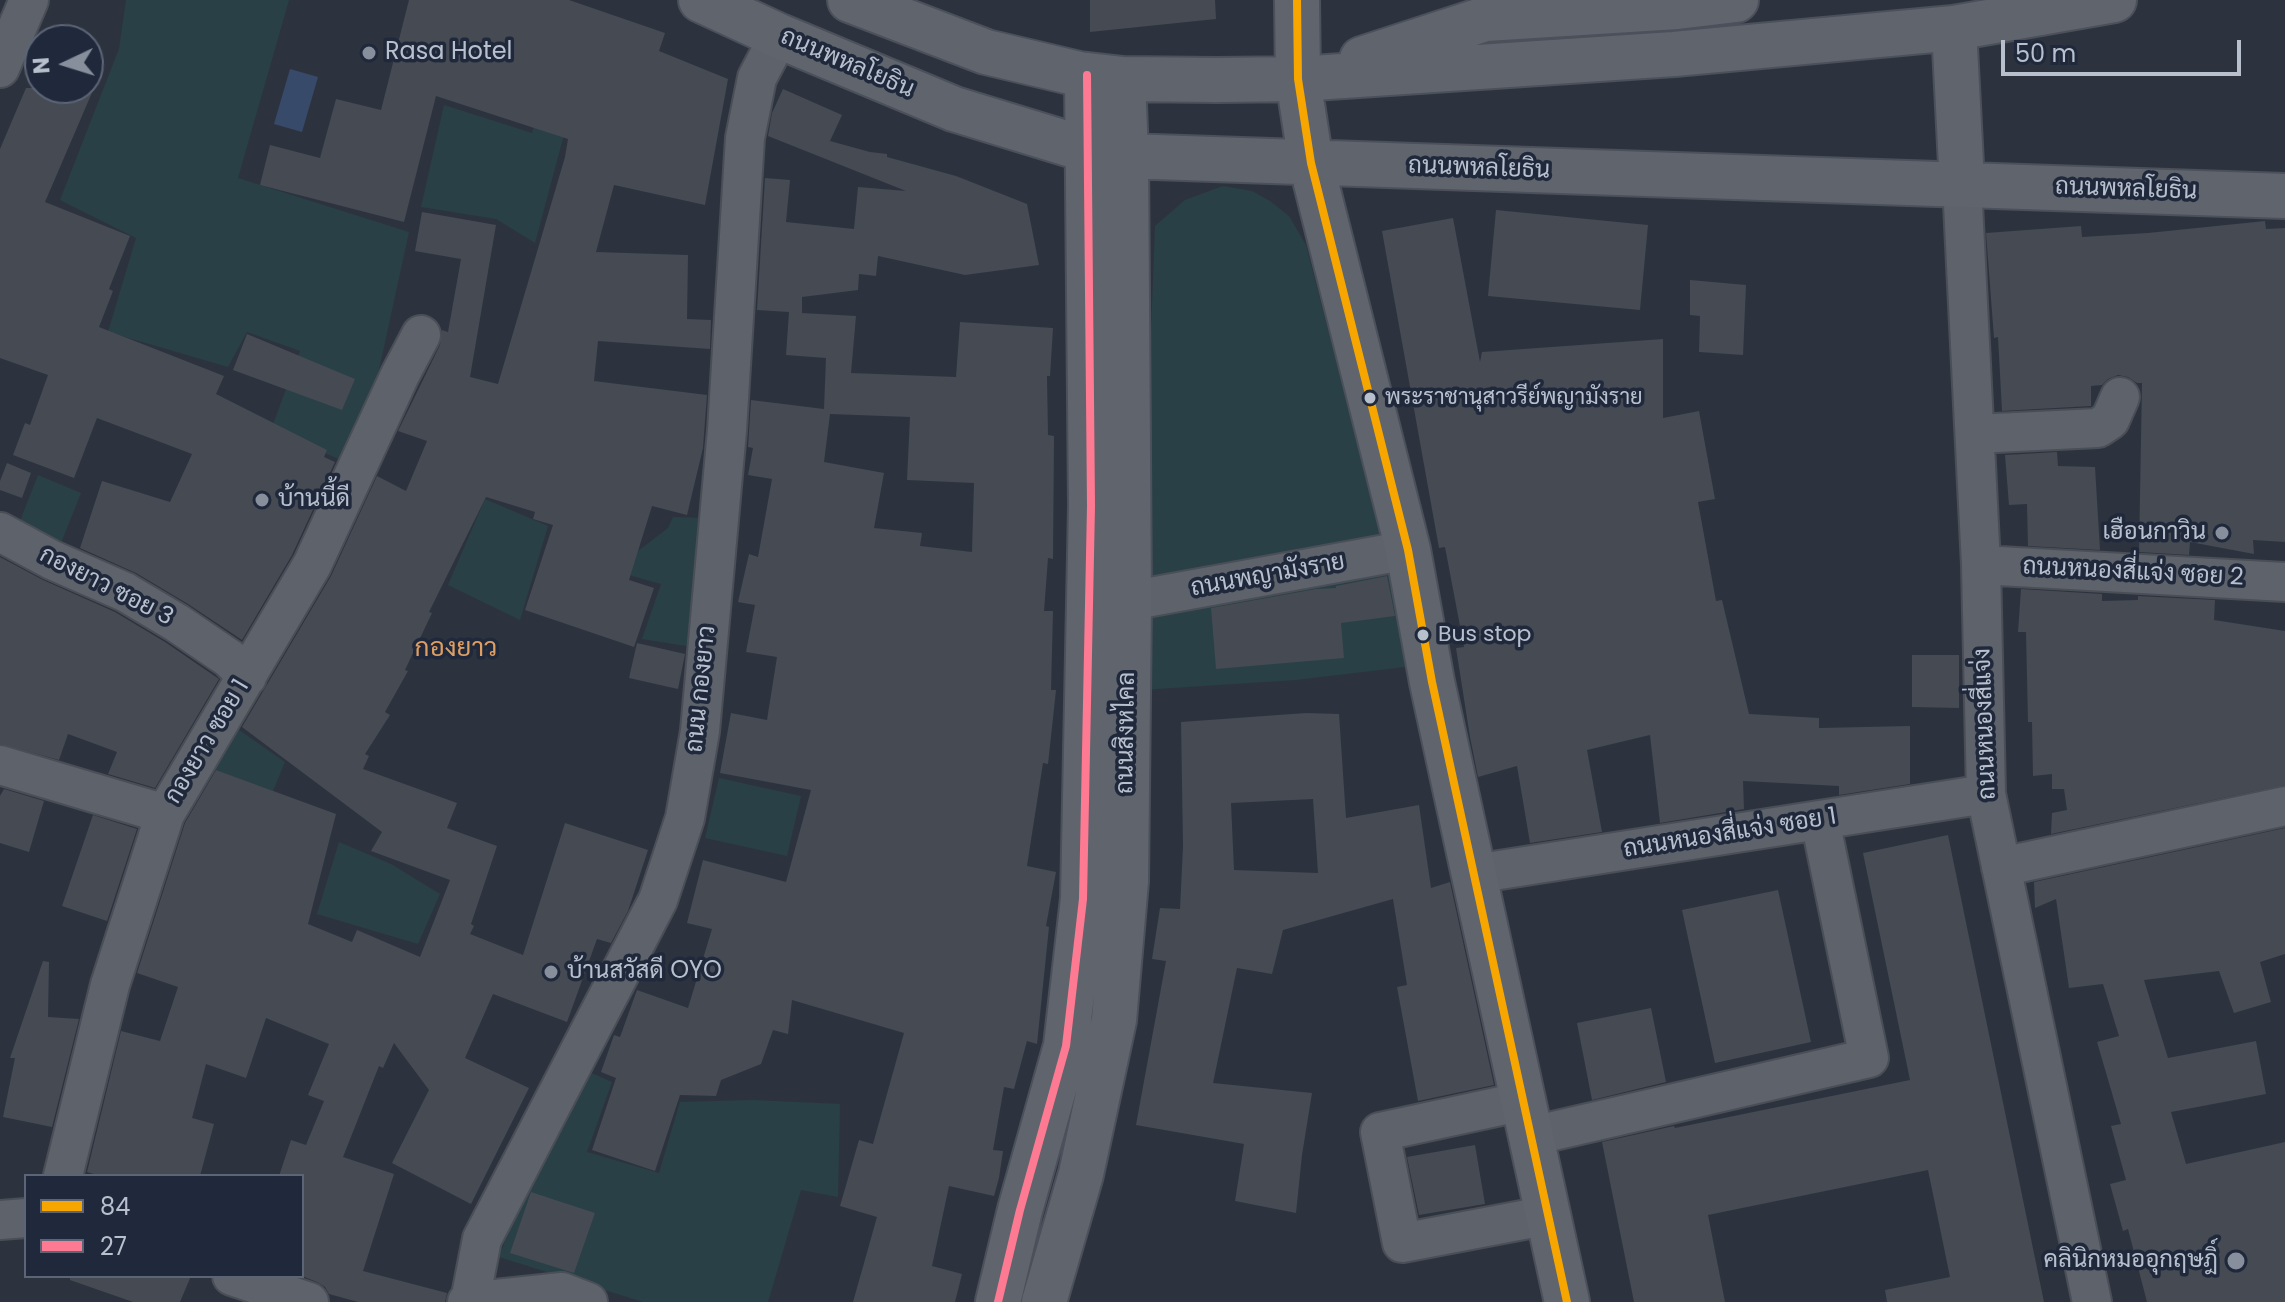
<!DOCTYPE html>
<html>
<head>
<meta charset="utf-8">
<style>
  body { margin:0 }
  #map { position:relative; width:2285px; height:1302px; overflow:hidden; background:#2d333e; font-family:Poppins,sans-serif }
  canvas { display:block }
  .legend { position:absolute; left:24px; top:1174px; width:280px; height:104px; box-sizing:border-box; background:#1f293b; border:2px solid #5c6576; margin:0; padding:10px 14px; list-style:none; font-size:24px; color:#b8c0ce }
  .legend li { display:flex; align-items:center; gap:16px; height:40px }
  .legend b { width:40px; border:2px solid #5c6576 }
  .north { position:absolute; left:24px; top:24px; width:80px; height:80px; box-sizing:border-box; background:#1f293b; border:2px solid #5c6576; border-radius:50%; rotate:266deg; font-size:22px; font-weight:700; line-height:32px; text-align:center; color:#b8c0ce }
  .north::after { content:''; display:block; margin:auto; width:28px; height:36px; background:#878f9c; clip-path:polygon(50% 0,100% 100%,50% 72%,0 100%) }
  .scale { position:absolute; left:2001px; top:40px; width:240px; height:36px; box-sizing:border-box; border:4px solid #b8c0ce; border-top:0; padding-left:10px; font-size:24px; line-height:28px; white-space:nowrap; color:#b8c0ce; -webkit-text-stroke:6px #1f293b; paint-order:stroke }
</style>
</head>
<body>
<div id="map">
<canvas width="2285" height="1302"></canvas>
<ul class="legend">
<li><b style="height:10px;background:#f7a600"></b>84</li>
<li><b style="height:10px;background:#fe7a93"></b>27</li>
</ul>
<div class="north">N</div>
<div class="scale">50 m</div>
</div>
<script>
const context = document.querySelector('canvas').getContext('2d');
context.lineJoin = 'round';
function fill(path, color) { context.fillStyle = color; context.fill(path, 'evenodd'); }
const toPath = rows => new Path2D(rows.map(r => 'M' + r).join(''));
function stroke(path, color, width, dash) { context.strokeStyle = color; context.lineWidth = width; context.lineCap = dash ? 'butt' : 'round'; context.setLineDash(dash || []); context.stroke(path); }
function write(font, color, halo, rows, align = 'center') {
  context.font = font + ' Poppins,Sarabun,sans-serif'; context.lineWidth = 7; context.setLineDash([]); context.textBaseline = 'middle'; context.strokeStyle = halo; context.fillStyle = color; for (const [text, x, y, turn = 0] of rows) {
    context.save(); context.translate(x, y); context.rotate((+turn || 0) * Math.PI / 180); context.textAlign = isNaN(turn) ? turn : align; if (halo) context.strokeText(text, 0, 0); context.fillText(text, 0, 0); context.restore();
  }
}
fill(toPath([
  [126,0,289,0,238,178,409,232,377,379,348,463,271,430,300,351,247,332,228,367,108,332,136,238,60,200,119,49],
  [544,91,573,101,535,243,496,219,421,207,444,105,532,133],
  [1223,186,1252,191,1270,201,1289,216,1306,245,1379,526,1381,545,1141,592,1155,226,1185,200],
  [38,475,81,493,57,553,14,536],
  [485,499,548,526,520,620,448,585],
  [673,517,707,518,699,648,642,639,661,584,625,574,638,551,668,528],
  [1395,566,1413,666,1296,680,1141,690,1142,604],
  [232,725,285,762,273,791,204,766],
  [719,778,801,796,787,856,705,838],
  [339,842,391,864,440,894,418,944,317,914],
  [587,1071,612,1082,587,1152,659,1173,680,1102,753,1100,840,1104,838,1197,801,1190,768,1302,643,1302,499,1257,531,1171]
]), '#294046');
fill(toPath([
  [290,69,318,77,302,132,274,124]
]), '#374a6a');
fill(toPath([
  [409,0,569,0,665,33,659,51,728,79,705,205,614,185,596,252,688,255,687,319,711,320,710,349,598,341,594,381,707,395,703,448,687,515,652,506,629,580,654,588,634,647,525,610,553,525,533,519,535,512,486,497,429,612,432,613,405,670,408,671,385,712,390,715,365,754,369,756,363,769,457,803,447,828,497,846,471,924,474,926,470,934,523,955,565,823,648,850,628,911,611,943,597,939,567,1022,493,994,465,1058,529,1088,471,1204,392,1163,429,1090,394,1043,383,1068,379,1066,343,1157,394,1174,363,1271,447,1293,445,1302,358,1302,329,1294,325,1287,317,1282,302,1276,302,1176,279,1176,291,1140,306,1145,324,1101,308,1095,329,1044,266,1018,246,1078,206,1064,192,1118,214,1124,200,1176,100,1176,87,1172,121,1031,160,1041,178,987,137,973,185,823,216,770,336,814,308,924,352,942,357,930,420,957,450,880,371,851,382,832,242,727,331,576,377,476,406,491,427,441,398,431,440,345,442,330,448,332,461,259,415,251,422,212,496,225,470,377,498,384,565,157,568,139,436,96,404,222,260,185,270,145,320,158,336,99,381,110],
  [1090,0,1215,0,1216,19,1090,32],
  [26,88,94,88,45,202,130,236,109,289,113,291,99,327,224,376,216,394,327,450,324,457,335,462,292,555,242,640,188,604,136,573,80,548,102,481,170,502,192,454,97,418,74,478,13,455,25,423,30,425,48,375,0,358,0,149],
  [783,89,842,115,830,141,870,152,887,154,887,157,956,176,1027,204,1039,265,965,275,878,256,876,276,859,274,858,290,802,297,802,313,856,316,851,373,956,377,960,322,1053,328,1050,376,1047,376,1048,435,1054,436,1053,559,1048,558,1044,611,1053,611,1051,690,1056,690,1048,764,1043,763,1027,866,1056,872,1046,926,1049,927,1037,1044,1027,1041,1014,1089,1004,1087,993,1150,1003,1151,999,1178,994,1196,949,1186,932,1266,962,1274,955,1302,853,1302,877,1217,840,1206,859,1140,873,1144,904,1033,792,1000,788,1034,773,1030,761,1064,721,1080,716,1096,680,1095,655,1171,592,1150,616,1078,601,1072,614,1035,620,1037,637,990,688,1008,712,929,687,923,703,860,786,882,811,790,720,773,731,713,767,720,777,657,746,652,755,605,738,602,749,554,758,557,772,479,748,475,753,448,748,447,751,400,824,409,826,358,786,355,789,312,757,310,765,178,790,180,786,222,854,229,858,187,906,191,768,136,772,113],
  [830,414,910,417,907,480,974,483,972,552,920,546,922,533,874,528,884,473,824,462],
  [1496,210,1648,225,1640,310,1488,296],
  [1453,218,1480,362,1482,352,1663,339,1663,418,1699,411,1715,499,1698,502,1716,601,1722,600,1749,714,1819,718,1819,728,1910,726,1910,784,1839,795,1839,786,1743,781,1744,809,1660,823,1650,735,1587,750,1602,832,1530,843,1517,766,1478,777,1470,737,1456,648,1464,647,1445,547,1439,548,1382,231],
  [2265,221,2266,229,2285,228,2285,542,2253,540,2254,554,2190,542,2189,555,2139,552,2142,383,2137,383,2128,377,2118,375,2108,379,2102,385,2091,386,2091,406,2002,411,1998,337,1994,338,1986,233,2081,226,2082,237,2148,233],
  [1690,280,1746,285,1743,355,1699,352,1700,316,1690,315],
  [247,334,355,379,342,410,233,370],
  [2057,452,2058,466,2095,467,2100,550,2028,546,2027,504,2009,505,2005,455],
  [7,463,31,473,22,498,0,490,0,481],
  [0,557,43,580,115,612,165,642,219,679,155,788,108,774,117,752,68,734,59,760,0,744],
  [1387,576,1395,616,1341,623,1344,658,1216,669,1211,608,1316,589,1336,588,1336,586],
  [2021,589,2102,594,2102,601,2138,600,2138,596,2215,600,2214,620,2285,631,2285,785,2051,834,2052,813,2067,810,2064,789,2052,789,2052,774,2033,776,2032,722,2028,722,2026,632,2018,632],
  [637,643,685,654,678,689,629,678],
  [1912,655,1959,655,1959,708,1912,707],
  [1306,713,1339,714,1346,818,1419,805,1431,888,1450,882,1494,1085,1418,1101,1397,987,1407,985,1393,899,1283,930,1272,974,1237,968,1213,1083,1312,1093,1302,1155,1296,1213,1235,1201,1244,1144,1136,1125,1166,961,1152,959,1160,908,1180,909,1183,846,1181,722],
  [1313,799,1318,873,1234,870,1231,803],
  [4,789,44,801,29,852,0,843,0,796],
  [93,815,137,829,107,921,62,906],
  [2285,828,2285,954,2260,962,2271,1002,2234,1013,2219,971,2144,980,2168,1058,2256,1041,2266,1094,2171,1112,2186,1164,2285,1142,2285,1302,2147,1302,2128,1229,2123,1231,2110,1184,2126,1180,2111,1126,2121,1124,2097,1042,2119,1036,2103,984,2069,988,2056,899,2035,908,2034,882],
  [1948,835,2044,1302,1887,1302,1885,1290,1950,1277,1928,1170,1708,1215,1725,1302,1634,1302,1602,1142,1674,1126,1675,1128,1910,1080,1863,853],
  [1778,890,1811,1042,1715,1063,1682,910],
  [43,961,49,962,48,1017,79,1019,52,1127,3,1117,15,1058,10,1058],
  [1651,1008,1666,1082,1592,1100,1577,1023],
  [1475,1145,1485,1204,1419,1215,1407,1157],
  [531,1192,595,1213,574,1273,510,1253],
  [70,1276,191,1276,180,1302,133,1302,70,1280]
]), '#454a53');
const minor = toPath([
  [0,68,29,0],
  [1962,184,1981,565,1986,794,2092,1302],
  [1975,434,2098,428,2110,420,2120,397],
  [0,532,52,560,125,592,177,623,230,659,247,677],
  [1981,565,2285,582],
  [1129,601,1408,550],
  [0,765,165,814],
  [2001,867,2285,806],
  [1474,874,1986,794],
  [1524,1101,1380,1132,1402,1243,1549,1215],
  [1532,1136,1869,1058,1820,820],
  [63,1176,110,985,165,814,312,565,400,375,421,335],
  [0,1220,26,1218],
  [232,1276,309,1302],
  [470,1301,482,1239,658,900,685,818,700,731,727,430,745,138,757,78,779,36],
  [467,1302,562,1292,588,1302]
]);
const major = toPath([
  [701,0,779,36,954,109,1088,150,1126,156,2285,196],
  [850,0,986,52,1079,74,1123,79,1217,80,1298,79,1674,54,1954,28,2114,0],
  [1297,0,1298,79,1311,163,1408,550,1432,682,1567,1302],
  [1954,28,1962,184],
  [1362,59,1485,19,1677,7,1736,0],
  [998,1302,1020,1210,1066,1046,1083,899,1091,506,1087,75],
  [1044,1302,1081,1174,1114,1020,1126,881,1129,601,1126,156,1123,79]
]);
stroke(minor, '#4a4e56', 42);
stroke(major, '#4b505b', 48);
stroke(minor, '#5e626b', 38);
stroke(major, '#60656d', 44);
stroke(toPath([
  [1297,0,1298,79,1311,163,1408,550,1432,682,1567,1302]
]), '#f7a600', 8);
stroke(toPath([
  [998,1302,1020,1210,1066,1046,1083,899,1091,506,1087,75]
]), '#fe7a93', 8);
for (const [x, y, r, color] of [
  [369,53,8,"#878f9c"],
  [1370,398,7,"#b8c0ce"],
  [262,500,8,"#878f9c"],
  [2222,533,8,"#878f9c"],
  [1423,635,7,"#b8c0ce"],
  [551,972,8,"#878f9c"],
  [2236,1261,10,"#878f9c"]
]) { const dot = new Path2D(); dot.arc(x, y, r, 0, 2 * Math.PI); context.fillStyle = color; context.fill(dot); stroke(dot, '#1f293b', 3); }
write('22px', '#b8c0ce', '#1f293b', [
  ["พระราชานุสาวรีย์พญามังราย",1385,398],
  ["Bus stop",1438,635]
], 'left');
write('24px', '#b8c0ce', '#1f293b', [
  ["Rasa Hotel",385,53],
  ["บ้านนี้ดี",278,500],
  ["เฮือนกาวิน",2206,533,"right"],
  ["บ้านสวัสดี OYO",567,972],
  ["คลินิกหมออุกฤษฎิ์",2218,1261,"right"]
], 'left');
write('24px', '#b8c0ce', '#1f293b', [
  ["ถนนพหลโยธิน",847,64,23],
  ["ถนนพหลโยธิน",1479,169,2],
  ["ถนนพหลโยธิน",2126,190,2],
  ["ถนนหนองสี่แจ่ง ซอย 2",2133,573,3],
  ["ถนนพญามังราย",1268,576,-10],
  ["กองยาว ซอย 3",106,587,27],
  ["ถนน กองยาว",702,689,-84],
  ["ถนนหนองสี่แจ่ง",1986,724,-92],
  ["ถนนสิงหไคล",1127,733,-89],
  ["กองยาว ซอย 1",208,742,-59],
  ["ถนนหนองสี่แจ่ง ซอย 1",1730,834,-9]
]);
write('26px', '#df9e62', '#1f293b', [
  ["กองยาว",456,649]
]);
</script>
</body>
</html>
